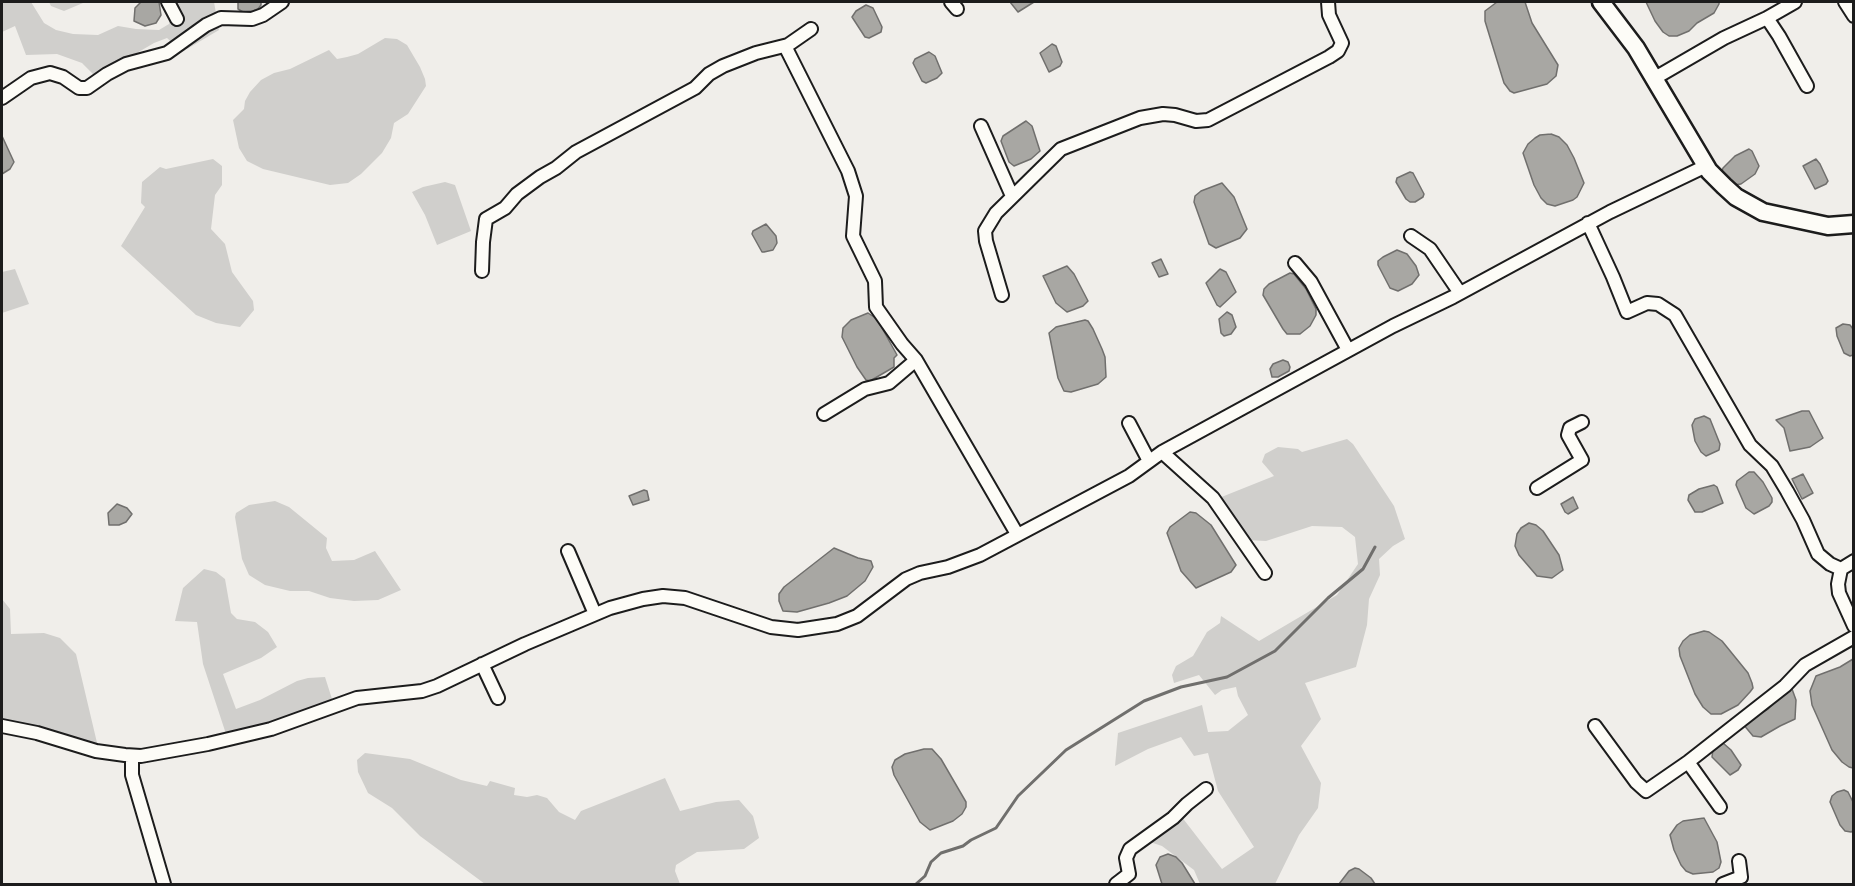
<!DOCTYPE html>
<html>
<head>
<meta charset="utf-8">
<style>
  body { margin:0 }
  #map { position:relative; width:1855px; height:886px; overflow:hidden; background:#f0eeea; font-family:"Balsamiq Sans",sans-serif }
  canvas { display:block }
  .frame { position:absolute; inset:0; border:3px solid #1c1c1c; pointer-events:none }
</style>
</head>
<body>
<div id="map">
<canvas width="1855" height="886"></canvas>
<div class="frame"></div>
</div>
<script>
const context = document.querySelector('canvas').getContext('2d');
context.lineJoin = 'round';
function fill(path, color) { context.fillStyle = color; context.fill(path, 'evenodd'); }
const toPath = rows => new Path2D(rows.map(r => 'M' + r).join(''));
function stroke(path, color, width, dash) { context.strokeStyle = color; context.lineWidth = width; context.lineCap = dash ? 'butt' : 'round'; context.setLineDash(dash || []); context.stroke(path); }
fill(toPath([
  [2,2,31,2,44,23,56,30,73,34,98,35,118,26,136,29,159,30,169,24,172,10,169,2,214,2,219,30,182,52,167,38,154,43,96,77,82,63,57,54,26,55,15,26,2,32],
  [49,2,82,2,83,3,64,11,51,6],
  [385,38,397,39,407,45,420,67,425,79,426,86,408,114,394,123,391,138,382,153,361,174,348,183,330,185,263,169,247,161,239,148,233,120,244,109,245,101,250,92,261,80,274,73,290,69,329,50,337,59,347,57,358,54],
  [213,159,222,166,222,185,215,195,211,229,225,244,232,272,253,301,254,310,240,327,216,323,196,315,121,246,145,207,141,203,142,182,160,167,166,169],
  [445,182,455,185,471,231,437,245,425,215,412,192,423,187],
  [15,269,29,304,2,313,2,272],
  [1347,439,1353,444,1394,506,1405,539,1393,546,1379,559,1380,575,1369,599,1367,625,1356,667,1305,683,1321,719,1301,746,1321,783,1318,808,1299,835,1275,884,1200,884,1194,870,1162,846,1147,841,1181,816,1222,869,1254,847,1218,791,1208,753,1194,756,1181,737,1148,749,1115,766,1118,733,1202,705,1208,732,1228,731,1248,715,1238,696,1236,687,1222,690,1215,695,1199,675,1174,683,1172,675,1176,666,1193,656,1207,632,1220,623,1221,616,1259,641,1337,595,1358,564,1355,537,1342,527,1312,526,1266,541,1246,540,1219,498,1274,476,1262,462,1265,454,1278,447,1298,449,1302,452],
  [275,501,289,507,327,538,326,548,332,561,354,560,375,551,401,590,378,600,354,601,330,598,309,591,290,591,265,585,249,575,242,559,235,517,236,513,249,505],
  [204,569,216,572,225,579,231,613,237,619,255,622,268,632,277,647,261,658,223,674,236,709,260,700,297,681,308,678,325,677,332,699,325,704,244,732,226,734,203,664,197,622,175,621,183,588],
  [2,599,10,609,11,634,44,633,60,638,76,654,98,747,12,721,2,721],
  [365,753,410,759,461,780,487,786,490,781,515,788,514,795,527,797,537,795,547,798,559,812,575,820,581,811,665,778,680,811,716,802,739,800,753,816,759,838,744,849,697,852,676,865,675,871,680,884,485,884,420,836,392,808,368,793,358,772,357,760]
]), '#d0cfcc');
const water = toPath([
  [141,2,159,2,161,15,156,23,145,26,134,21,135,8,141,2],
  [238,2,261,2,261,5,258,9,253,11,243,12,238,9,238,2],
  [1010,2,1034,2,1018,12,1010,2],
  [1497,2,1525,2,1532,23,1558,65,1556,76,1547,84,1514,93,1510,91,1504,83,1485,21,1485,11,1497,2],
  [1646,2,1719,2,1719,4,1714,13,1697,23,1689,31,1677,36,1669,36,1663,32,1655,21,1646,2],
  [866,5,873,8,882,27,881,32,869,38,865,37,852,17,856,11,866,5],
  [1052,44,1056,46,1062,62,1060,66,1049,72,1040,53,1052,44],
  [929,52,935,56,942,73,937,78,926,83,922,81,913,63,915,59,929,52],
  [1026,121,1032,126,1040,151,1031,159,1014,166,1009,162,1001,141,1003,136,1026,121],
  [1551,134,1559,137,1567,145,1574,158,1584,183,1577,197,1573,200,1555,206,1547,204,1541,198,1534,185,1523,153,1528,144,1535,138,1540,135,1551,134],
  [2,136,14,162,10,169,2,174,2,136],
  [1749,149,1752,151,1759,166,1755,174,1741,184,1733,185,1722,171,1723,168,1735,156,1749,149],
  [1816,159,1820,164,1828,181,1826,184,1815,189,1803,166,1816,159],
  [1410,172,1413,173,1424,194,1423,197,1415,202,1410,202,1406,199,1396,182,1397,178,1410,172],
  [1222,183,1234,197,1247,229,1240,238,1216,248,1209,244,1194,202,1195,196,1201,191,1222,183],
  [766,224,776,236,777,243,773,250,764,252,762,252,752,234,753,231,766,224],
  [1397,250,1407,254,1416,266,1419,275,1412,284,1398,291,1390,288,1378,265,1378,261,1383,257,1397,250],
  [1161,259,1168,274,1159,277,1152,263,1161,259],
  [1067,266,1074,274,1088,301,1083,306,1067,312,1056,303,1043,276,1067,266],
  [1220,269,1226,272,1236,292,1220,307,1217,305,1206,283,1220,269],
  [1290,273,1294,274,1306,289,1316,309,1316,315,1310,326,1300,334,1287,334,1283,329,1263,295,1264,289,1269,284,1290,273],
  [1227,312,1232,315,1236,327,1231,334,1224,336,1221,333,1219,319,1227,312],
  [868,313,877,319,897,355,894,358,894,367,870,381,866,380,857,367,842,337,843,328,851,320,868,313],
  [1085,320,1088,321,1093,329,1102,349,1105,357,1106,377,1098,384,1071,392,1064,391,1058,378,1049,333,1056,327,1085,320],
  [1843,324,1850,325,1853,329,1853,355,1850,356,1844,353,1837,336,1836,328,1843,324],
  [1283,360,1288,362,1290,367,1289,371,1278,377,1272,377,1270,369,1273,364,1283,360],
  [1802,411,1809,411,1823,438,1810,447,1790,451,1784,428,1776,420,1802,411],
  [1704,416,1710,419,1720,444,1719,450,1706,456,1701,452,1695,441,1692,425,1695,419,1704,416],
  [1749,472,1754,472,1763,482,1772,498,1772,502,1769,506,1754,514,1746,508,1736,485,1737,481,1749,472],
  [1803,474,1813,493,1802,499,1792,479,1803,474],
  [1714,485,1717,487,1723,503,1702,512,1695,512,1688,500,1689,495,1699,489,1714,485],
  [644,490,647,491,649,500,633,505,629,496,644,490],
  [1573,497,1578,508,1568,514,1565,512,1561,504,1573,497],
  [117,504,127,508,132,514,126,522,119,525,109,525,108,513,117,504],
  [1190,512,1196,513,1211,525,1236,565,1231,572,1196,588,1181,571,1167,533,1170,527,1190,512],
  [1529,523,1536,525,1543,531,1559,555,1563,570,1552,578,1537,576,1519,555,1515,546,1517,534,1521,528,1529,523],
  [834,548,858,558,871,561,873,567,865,581,847,596,829,603,797,612,783,611,779,601,779,594,784,587,834,548],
  [1704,631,1709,632,1722,641,1748,673,1752,683,1753,688,1750,692,1738,705,1721,714,1711,714,1703,707,1695,694,1680,656,1679,648,1683,641,1690,635,1704,631],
  [1853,659,1854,768,1853,768,1849,767,1842,762,1832,750,1812,705,1810,691,1816,676,1840,667,1853,659],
  [1789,687,1792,689,1796,700,1795,719,1780,726,1761,737,1753,736,1743,724,1768,709,1789,687],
  [1723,743,1731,750,1741,765,1738,770,1730,775,1712,757,1713,749,1723,743],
  [924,749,932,749,941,759,966,802,966,807,962,814,953,821,930,830,920,822,894,775,892,767,895,760,905,754,924,749],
  [1844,790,1848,792,1853,802,1853,831,1851,832,1845,831,1840,825,1830,802,1832,796,1837,792,1844,790],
  [1704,818,1717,842,1721,862,1719,868,1713,872,1693,874,1686,871,1681,865,1674,850,1670,835,1677,825,1683,821,1704,818],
  [1168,854,1176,857,1182,863,1195,884,1162,884,1156,865,1160,857,1168,854],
  [1355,868,1359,869,1371,878,1375,884,1339,884,1349,871,1355,868]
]);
fill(water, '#a8a7a3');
stroke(water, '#706f6d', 1.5);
stroke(toPath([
  [916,884,925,876,931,862,941,853,963,846,971,840,996,828,1018,796,1066,750,1144,701,1181,687,1227,677,1275,651,1328,598,1363,569,1375,547]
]), '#706f6d', 3);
const minor = toPath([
  [168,2,177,19],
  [951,2,957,9],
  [1845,2,1854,16],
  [1767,18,1779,36,1807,86],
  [785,46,848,171,856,196,853,236,875,281,876,307,902,344,916,360,1017,534],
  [1655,78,1724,38,1767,18,1795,2],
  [2,98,31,78,50,73,63,77,79,88,87,88,107,74,126,64,167,53,206,25,221,18,252,19,263,15,282,2],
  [981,126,1012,196],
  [1588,223,1613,277,1627,312,1647,303,1658,304,1675,315,1750,445,1772,466,1787,491,1803,520,1818,554,1830,564,1841,569],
  [1411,236,1430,249,1460,293],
  [1295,263,1311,282,1348,350],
  [482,271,483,242,486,219,505,208,517,194,540,177,556,168,576,152,695,88,709,74,723,66,756,53,788,45,811,29],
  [1002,295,986,241,985,231,996,213,1061,149,1140,118,1163,114,1175,115,1196,121,1208,120,1329,57,1338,51,1342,43,1329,15,1328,2],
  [824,414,865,389,889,383,916,360],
  [1129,423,1149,461],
  [1162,452,1213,498,1265,573],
  [1537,488,1582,460,1568,435,1570,428,1582,422],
  [568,551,595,614],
  [1854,561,1841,569,1838,584,1839,593,1854,626],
  [482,664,498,698],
  [2,726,37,733,96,751,125,755,141,756,208,744,271,729,357,698,422,691,437,686,525,644,610,608,643,599,663,596,685,598,771,627,798,630,837,624,857,616,906,579,920,573,948,567,980,555,1129,476,1162,452,1393,326,1453,297,1610,212,1706,166],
  [1595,726,1636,782,1646,791,1688,762,1785,686,1805,665,1854,637],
  [132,756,132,775,164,884],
  [1688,762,1720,807],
  [1116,884,1129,874,1126,858,1130,849,1173,818,1187,804,1206,789],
  [1723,884,1741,877,1739,861]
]);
const secondary = toPath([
  [1601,2,1636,48,1709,171,1724,186,1736,197,1763,212,1828,226,1854,224]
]);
stroke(minor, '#1c1c1c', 16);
stroke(secondary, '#1c1c1c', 21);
stroke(minor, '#fdfcf7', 12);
stroke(secondary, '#fdfcf7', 16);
</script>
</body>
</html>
